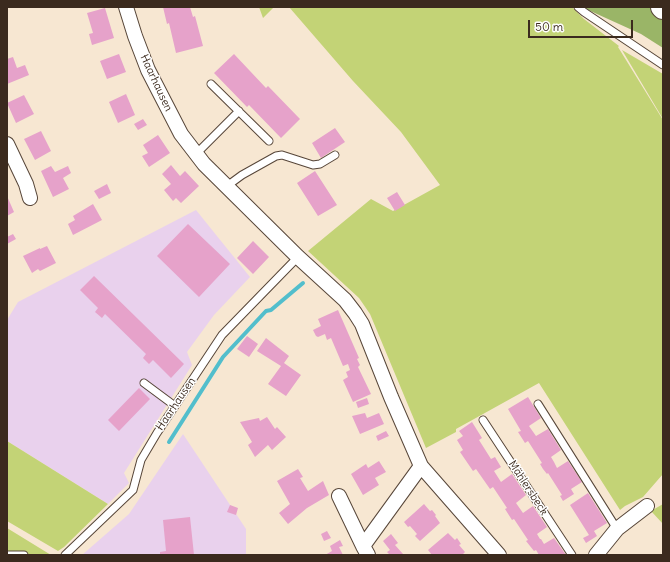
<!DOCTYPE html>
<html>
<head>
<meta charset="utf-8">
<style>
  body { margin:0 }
  #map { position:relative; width:670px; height:562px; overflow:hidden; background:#f7e7d2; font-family:Delius,sans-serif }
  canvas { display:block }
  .frame { position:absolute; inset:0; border:8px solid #3b2a1e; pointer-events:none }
  .scale { position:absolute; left:528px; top:20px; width:105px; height:18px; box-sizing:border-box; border:2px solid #3b2a1e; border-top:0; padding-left:5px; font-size:12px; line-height:14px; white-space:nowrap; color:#3b2a1e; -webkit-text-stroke:3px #fff; paint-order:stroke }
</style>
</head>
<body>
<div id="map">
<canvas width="670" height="562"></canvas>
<div class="frame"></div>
<div class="scale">50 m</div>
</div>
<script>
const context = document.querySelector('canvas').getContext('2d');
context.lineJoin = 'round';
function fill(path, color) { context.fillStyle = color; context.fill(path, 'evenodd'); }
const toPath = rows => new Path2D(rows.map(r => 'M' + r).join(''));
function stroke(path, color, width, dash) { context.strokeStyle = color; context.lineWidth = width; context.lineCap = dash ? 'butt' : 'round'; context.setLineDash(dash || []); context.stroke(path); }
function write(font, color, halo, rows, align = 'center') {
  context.font = font + ' Delius,sans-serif'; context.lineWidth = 3; context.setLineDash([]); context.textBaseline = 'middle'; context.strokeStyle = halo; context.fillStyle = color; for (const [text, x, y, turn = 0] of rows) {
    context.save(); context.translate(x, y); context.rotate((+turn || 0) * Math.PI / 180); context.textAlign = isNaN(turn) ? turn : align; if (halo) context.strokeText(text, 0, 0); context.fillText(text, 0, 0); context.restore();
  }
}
fill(toPath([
  [196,210,250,277,214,315,187,352,192,365,124,473,129,483,108,504,7,441,7,320,18,302],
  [183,434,246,529,246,555,82,555,129,514]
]), '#e9d1ed');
fill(toPath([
  [259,7,274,7,263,18],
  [289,7,572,7,584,19,619,46,618,47,663,120,663,474,643,497,625,506,620,510,539,383,456,429,456,432,426,448,370,314,359,298,308,251,371,199,393,211,440,185,401,132,353,81],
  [622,50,663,74,663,119],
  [7,441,108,504,64,547,58,551,7,521],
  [663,504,663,524,651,511],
  [7,528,51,555,7,555]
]), '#c3d376');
fill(toPath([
  [583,7,650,7,663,15,663,48,641,34,586,9]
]), '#9ab567');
stroke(toPath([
  [169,442,223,357,266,311,271,310,303,283]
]), '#52becc', 4);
fill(toPath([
  [163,7,190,7,193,17,195,16,203,46,176,53,169,23,167,24],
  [105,8,114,38,92,45,89,34,93,33,87,13],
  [119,54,126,72,107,79,100,61],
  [234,54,266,88,268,86,300,119,281,138,249,105,247,107,214,73],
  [13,57,17,68,25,65,29,75,7,84,7,59],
  [126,94,135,115,118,123,109,102],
  [24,95,34,114,16,123,7,103],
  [143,119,147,125,138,130,134,124],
  [335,128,345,142,321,158,312,143],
  [41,131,51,151,35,160,24,139],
  [158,135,170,153,149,167,142,156,148,153,143,145],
  [171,165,180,176,185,171,199,186,181,203,176,198,173,201,164,190,171,184,162,174],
  [51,166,55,172,68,166,71,173,63,178,69,189,53,197,41,171],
  [315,171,337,205,318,216,297,183],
  [107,184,111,193,99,199,94,191],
  [397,192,405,205,395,211,387,198],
  [7,196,14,212,7,216],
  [93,204,102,220,73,235,68,224,75,220,73,216],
  [188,224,230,264,199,297,157,256],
  [13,234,16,239,7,244,7,237],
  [253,241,269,257,253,274,237,258],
  [47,246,56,263,40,271,38,269,32,273,23,256,40,248,40,249],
  [94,276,184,364,171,378,153,360,149,364,143,358,146,354,105,314,102,318,95,312,98,308,80,290],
  [338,310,359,358,357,359,360,365,358,367,371,394,353,402,343,380,348,377,346,372,350,370,348,364,343,366,331,338,327,340,325,334,318,337,316,336,313,330,321,326,318,319],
  [247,336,258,344,249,357,237,349],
  [266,338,289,356,284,363,301,375,286,396,268,384,281,366,257,351],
  [139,388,150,399,119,431,108,420],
  [528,397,541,418,529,426,536,436,548,429,561,450,551,457,554,462,557,468,568,461,582,482,571,489,574,494,563,501,560,496,562,495,548,473,547,474,543,469,540,464,542,463,528,441,525,443,518,432,521,431,508,409],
  [367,398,369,404,358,408,356,402],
  [365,413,367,418,379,413,384,424,360,434,352,416],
  [267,417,275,429,277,427,286,437,272,450,268,445,255,457,248,445,252,442,240,422,259,418,260,421],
  [472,422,482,438,479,440,491,459,495,457,501,467,494,471,501,482,512,474,526,495,516,503,523,513,533,506,547,527,537,534,540,539,541,539,544,544,554,538,566,555,539,555,536,550,534,551,526,541,528,540,514,519,512,520,505,509,507,508,493,487,490,489,476,469,473,471,460,452,463,450,457,440,463,436,459,431],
  [386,431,389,436,378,441,376,436],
  [379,461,386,472,375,478,379,485,363,495,351,474,366,464,368,468],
  [298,469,303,477,300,478,308,491,323,481,329,495,307,508,288,524,279,513,290,504,277,481],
  [588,493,607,523,594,531,597,536,586,543,583,538,589,535,570,505],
  [424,504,430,511,432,510,436,515,435,516,440,523,420,541,415,536,417,534,410,526,408,527,404,522],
  [230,505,238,508,236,515,227,512],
  [190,517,194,555,160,555,160,552,166,551,163,520],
  [327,531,331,538,324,541,321,534],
  [448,533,455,540,457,538,461,544,459,545,465,552,462,555,432,555,428,550],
  [391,534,398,543,395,545,403,554,402,555,390,555,387,552,390,550,383,541],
  [340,540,343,546,339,547,343,555,325,555,332,551,330,546]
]), '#e6a2ca');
const lane = toPath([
  [578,7,584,12,663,65],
  [211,84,269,141],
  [196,154,239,111],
  [227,186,242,175,276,156,282,155,313,165,320,164,335,155],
  [144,383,175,406],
  [538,404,617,529],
  [483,420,572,555],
  [7,555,24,555],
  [65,555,133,490,141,460,157,433,222,335,298,257]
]);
const street = toPath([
  [126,7,135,36,148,70,181,134,204,164,298,257,345,300,355,313,362,324,391,397,421,466,499,555],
  [7,144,26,184,30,198],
  [339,496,363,546],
  [368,555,363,546,421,466],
  [596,555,617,529,647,506]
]);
const highway = toPath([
  [662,7,663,8]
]);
stroke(lane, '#574639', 9);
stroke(street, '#574639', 16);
stroke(highway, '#574639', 24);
stroke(lane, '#fff', 7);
stroke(street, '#fff', 14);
stroke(highway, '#fff', 22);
write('11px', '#3b2a1e', '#fff', [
  ["Haarhausen",156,83,65],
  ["Haarhausen",176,404,-56],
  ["Mählersbeck",528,488,57]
]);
</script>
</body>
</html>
